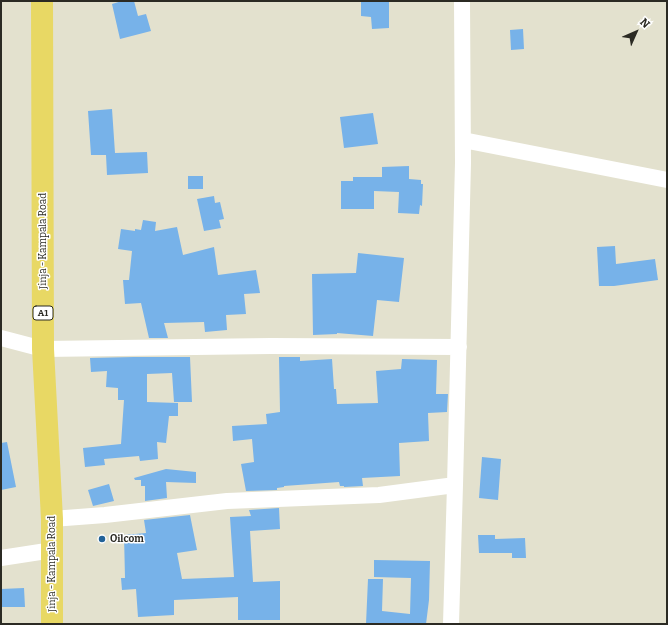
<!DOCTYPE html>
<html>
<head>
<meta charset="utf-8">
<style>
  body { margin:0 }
  #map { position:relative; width:668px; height:625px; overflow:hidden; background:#e3e1ce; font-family:Bitter,serif }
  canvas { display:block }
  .frame { position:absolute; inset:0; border:2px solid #2b2a23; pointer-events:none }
  .north { position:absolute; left:616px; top:12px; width:40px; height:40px; -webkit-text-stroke:3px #fff; paint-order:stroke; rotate:45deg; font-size:11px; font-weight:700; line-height:16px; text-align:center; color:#2b2a23 }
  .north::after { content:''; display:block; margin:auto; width:14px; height:18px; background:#2b2a23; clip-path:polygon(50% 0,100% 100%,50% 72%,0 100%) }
</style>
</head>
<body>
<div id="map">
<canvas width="668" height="625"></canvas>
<div class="frame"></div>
<div class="north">N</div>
</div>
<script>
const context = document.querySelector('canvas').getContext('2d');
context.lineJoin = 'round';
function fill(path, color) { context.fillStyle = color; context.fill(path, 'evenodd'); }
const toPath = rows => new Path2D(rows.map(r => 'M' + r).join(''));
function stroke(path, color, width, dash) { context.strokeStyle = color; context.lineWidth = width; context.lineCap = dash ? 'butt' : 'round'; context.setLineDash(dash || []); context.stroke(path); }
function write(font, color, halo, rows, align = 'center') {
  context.font = font + ' Bitter,serif'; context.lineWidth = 3; context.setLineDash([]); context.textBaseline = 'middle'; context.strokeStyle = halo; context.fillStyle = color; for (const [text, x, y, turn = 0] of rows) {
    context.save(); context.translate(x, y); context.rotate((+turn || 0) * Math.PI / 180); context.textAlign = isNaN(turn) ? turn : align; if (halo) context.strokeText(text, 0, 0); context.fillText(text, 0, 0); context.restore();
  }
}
fill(toPath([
  [122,1,134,1,138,16,146,14,151,31,120,39,112,4],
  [361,1,389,1,389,28,372,29,371,17,361,16],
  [523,29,524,49,511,50,510,30],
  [112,109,115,153,147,152,148,173,107,175,106,155,91,155,88,111],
  [373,113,378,144,344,148,340,117],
  [409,166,409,179,421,180,421,184,423,184,422,206,420,205,419,214,398,213,399,192,374,191,374,209,341,209,341,181,353,181,353,177,382,177,382,167],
  [188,176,203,176,203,189,188,189],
  [214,196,215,203,220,202,224,219,219,220,221,228,204,231,197,199],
  [143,220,156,222,155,231,177,227,183,255,214,247,218,275,256,270,260,293,244,294,246,314,226,315,227,330,205,332,204,322,164,323,168,338,149,338,141,303,125,304,123,280,129,280,132,251,118,249,121,229,135,231,135,229,141,230],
  [615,246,616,264,655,259,658,280,614,286,599,286,597,247],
  [358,253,404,258,399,302,377,300,373,336,337,333,337,334,313,335,312,274,356,273],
  [134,357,190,357,192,402,174,402,172,373,147,374,147,402,178,403,178,416,169,416,166,443,157,442,158,459,140,461,139,456,104,459,105,465,85,467,83,448,121,444,124,400,118,400,118,388,106,387,107,371,91,372,90,358],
  [279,357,300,357,300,361,332,359,334,389,336,389,337,404,378,403,376,371,401,369,402,359,437,360,436,394,448,394,447,412,428,413,429,441,399,443,400,476,362,478,363,486,344,487,344,486,340,486,339,482,284,486,284,487,277,488,277,490,246,491,241,464,254,462,252,439,233,441,232,426,267,424,266,414,280,412],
  [7,442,16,487,1,490,1,443],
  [482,457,501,459,498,500,479,498],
  [166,469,196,472,196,483,166,482,167,498,145,501,145,486,141,486,141,480,135,480,134,478],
  [109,484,114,501,93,506,88,490],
  [279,508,280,529,250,531,253,582,280,581,280,620,238,620,238,597,174,600,174,615,138,617,136,589,122,590,121,578,125,578,124,535,146,533,144,520,190,515,197,550,177,553,182,579,234,577,230,517,251,516,249,510],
  [478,535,495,535,495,539,525,538,526,558,512,558,512,553,479,553],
  [374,560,430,561,429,600,426,624,366,624,368,579,383,579,382,611,410,614,411,578,374,577],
  [24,588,25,607,1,607,1,589]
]), '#77b2e9');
stroke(toPath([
  [463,140,667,180],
  [1,338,43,349,271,346,459,347],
  [52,519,105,515,227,501,379,495,455,485],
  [1,558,53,550],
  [451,624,455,485,463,163,462,1]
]), '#fff', 16);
stroke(toPath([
  [42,1,43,349,52,519,52,624]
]), '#e8d864', 22);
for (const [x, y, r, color] of [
  [102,539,4,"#226298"]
]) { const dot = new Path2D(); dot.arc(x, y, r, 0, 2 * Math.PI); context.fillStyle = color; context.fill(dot); stroke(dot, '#fff', 1.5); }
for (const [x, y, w] of [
  [43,313,20]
]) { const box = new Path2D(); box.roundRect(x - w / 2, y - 7, w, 14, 3); context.fillStyle = '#fff'; context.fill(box); stroke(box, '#2b2a23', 1); }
write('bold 9px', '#2b2a23', null, [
  ["A1",43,313]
]);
write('10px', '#2b2a23', '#fff', [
  ["Jinja - Kampala Road",43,241,-90],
  ["Jinja - Kampala Road",52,564,-90]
]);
write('bold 10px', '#2b2a23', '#fff', [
  ["Oilcom",110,539]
], 'left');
</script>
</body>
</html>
